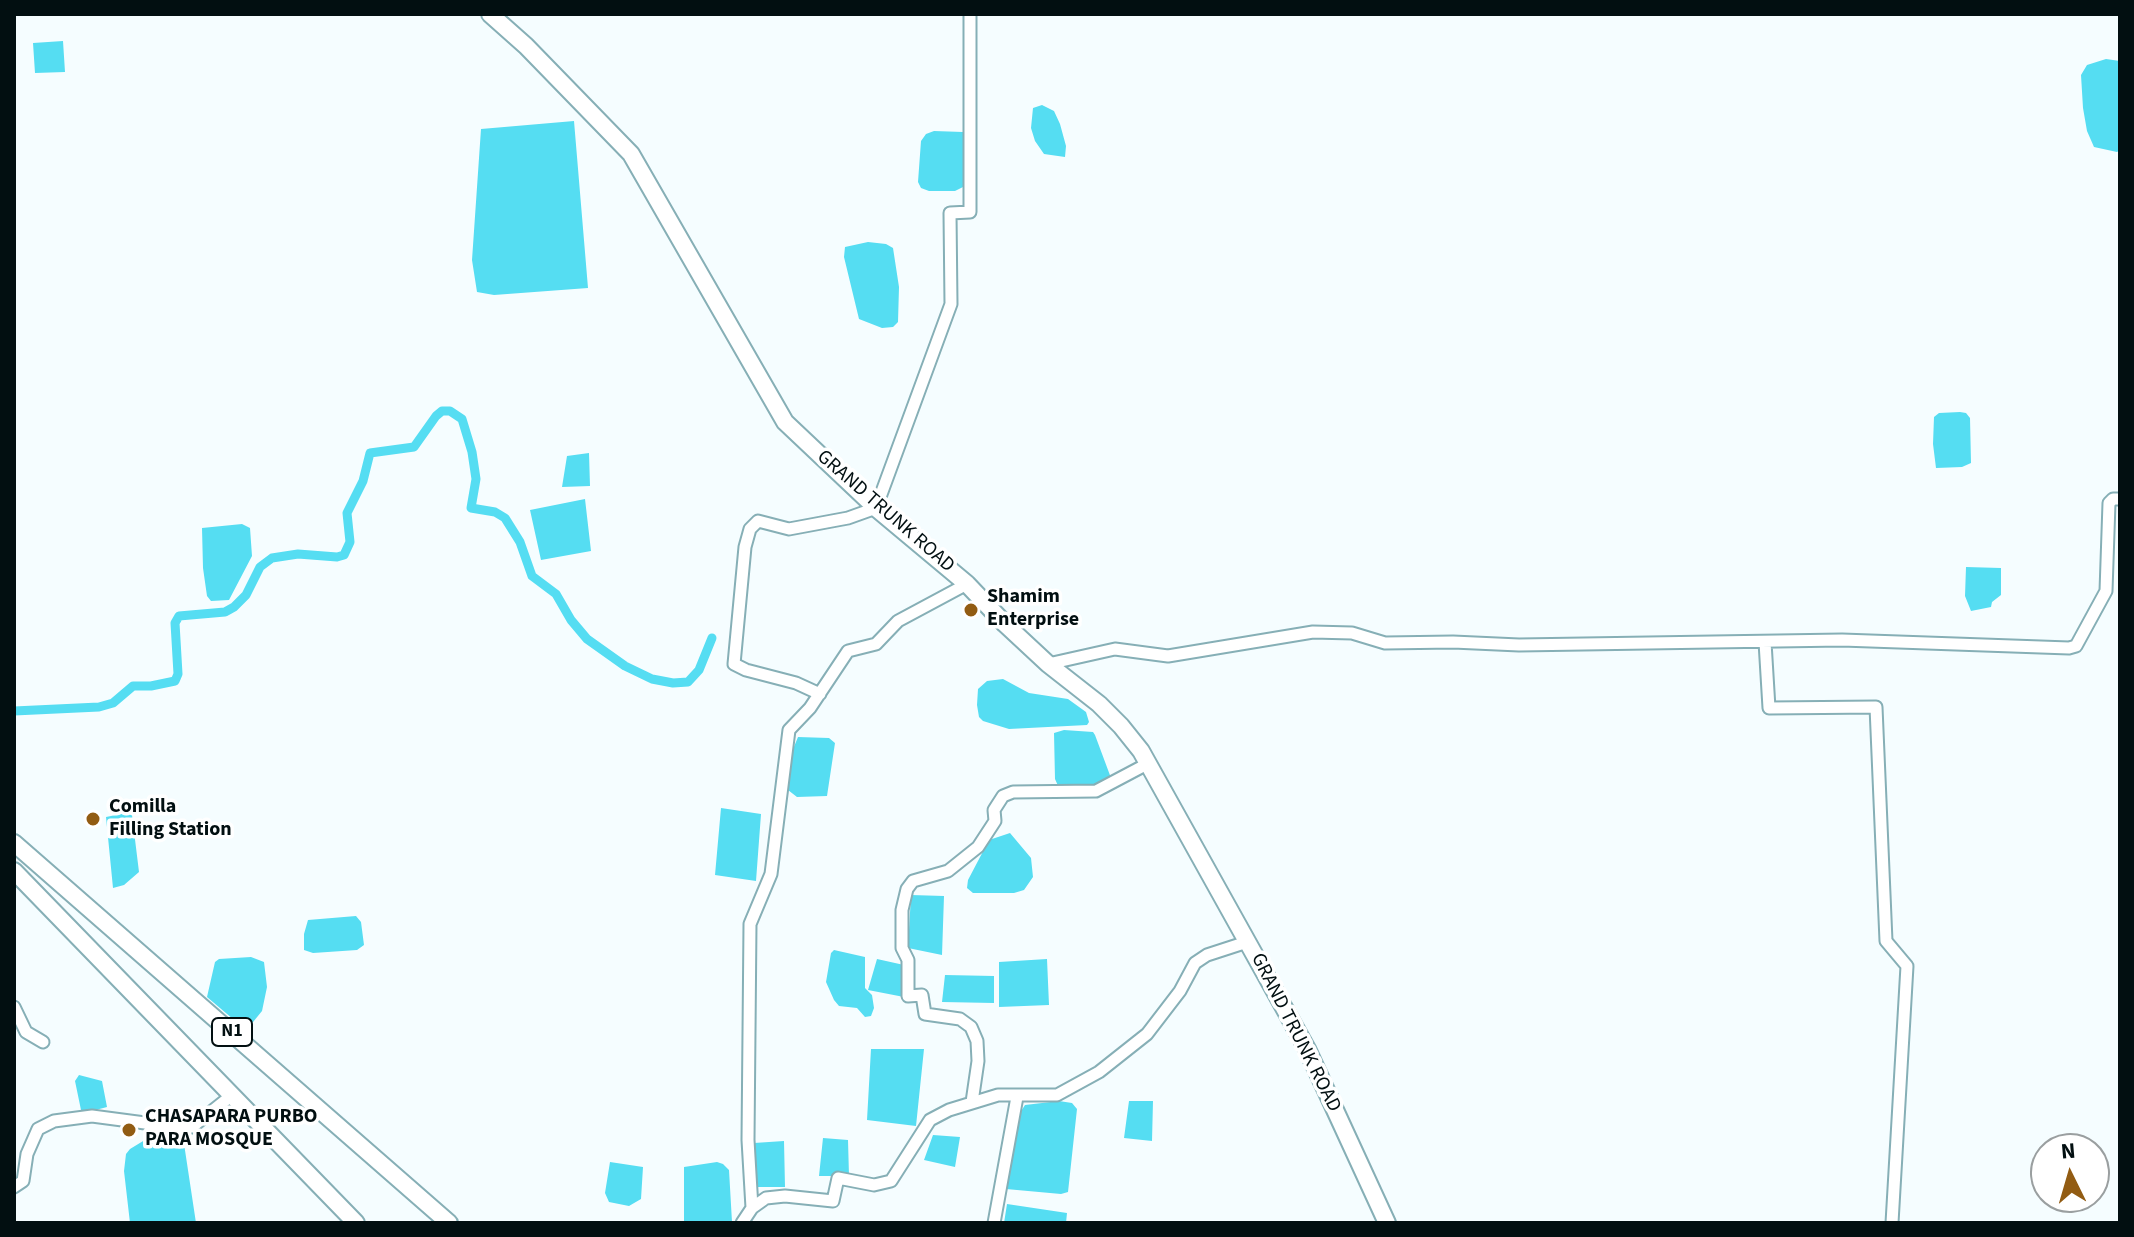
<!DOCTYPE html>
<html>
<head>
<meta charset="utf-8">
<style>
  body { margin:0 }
  #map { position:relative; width:2134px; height:1237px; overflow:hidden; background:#f5fdff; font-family:"Source Sans 3",sans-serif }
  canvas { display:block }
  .frame { position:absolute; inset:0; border:16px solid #020f11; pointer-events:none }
  .north { position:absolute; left:2030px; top:1133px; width:80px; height:80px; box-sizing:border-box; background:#fff; border:2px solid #9a9fa0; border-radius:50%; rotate:355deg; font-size:22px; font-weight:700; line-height:32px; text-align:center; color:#020f11 }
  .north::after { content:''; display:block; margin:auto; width:28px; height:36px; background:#925c13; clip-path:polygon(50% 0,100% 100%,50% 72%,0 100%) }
</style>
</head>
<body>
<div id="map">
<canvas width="2134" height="1237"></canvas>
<div class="frame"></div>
<div class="north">N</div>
</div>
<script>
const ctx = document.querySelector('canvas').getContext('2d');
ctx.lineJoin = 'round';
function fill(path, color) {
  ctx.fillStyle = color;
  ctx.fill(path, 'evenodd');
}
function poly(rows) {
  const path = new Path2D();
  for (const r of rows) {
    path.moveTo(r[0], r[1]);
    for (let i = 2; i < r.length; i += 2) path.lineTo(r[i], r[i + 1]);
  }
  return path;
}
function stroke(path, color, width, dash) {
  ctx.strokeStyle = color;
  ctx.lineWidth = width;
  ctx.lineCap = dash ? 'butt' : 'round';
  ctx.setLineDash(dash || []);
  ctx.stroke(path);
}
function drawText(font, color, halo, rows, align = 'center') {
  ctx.font = font + ' "Source Sans 3",sans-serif';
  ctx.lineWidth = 7;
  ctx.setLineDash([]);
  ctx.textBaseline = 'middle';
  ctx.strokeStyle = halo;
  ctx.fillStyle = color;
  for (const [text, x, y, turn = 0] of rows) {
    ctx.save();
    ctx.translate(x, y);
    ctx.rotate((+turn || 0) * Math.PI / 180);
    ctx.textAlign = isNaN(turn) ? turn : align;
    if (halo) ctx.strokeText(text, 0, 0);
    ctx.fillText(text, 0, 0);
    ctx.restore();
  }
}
fill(poly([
  [63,41,65,72,35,73,33,43],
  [2106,59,2120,61,2120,150,2117,152,2094,147,2087,131,2083,108,2081,75,2087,65],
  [1042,105,1054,111,1060,124,1066,146,1065,157,1044,154,1035,141,1031,128,1033,108],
  [574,121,588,288,494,295,477,292,472,260,481,129],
  [934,131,963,132,966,139,963,187,955,191,929,191,921,188,918,182,921,141,926,134],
  [868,242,886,244,893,248,899,287,898,322,893,327,882,328,859,319,844,257,845,247],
  [1960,412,1966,413,1970,418,1971,463,1962,467,1936,468,1933,444,1934,417,1939,413],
  [589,453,590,486,562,487,567,456],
  [585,499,591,551,541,560,530,510],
  [242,524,250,528,252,556,229,600,211,601,207,596,203,568,202,528],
  [1966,567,2001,568,2001,595,1992,602,1991,607,1971,611,1965,596],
  [1003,679,1029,693,1068,699,1086,712,1089,722,1087,725,1009,729,983,721,979,717,977,705,978,689,987,681],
  [1064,730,1093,732,1095,735,1111,778,1097,787,1059,788,1055,779,1054,733],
  [798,737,829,738,835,743,827,796,797,797,788,790,791,754],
  [721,808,761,814,756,881,715,875],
  [126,813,132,815,139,872,124,885,113,888,106,817],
  [1010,833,1031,858,1033,877,1024,890,1014,893,973,893,967,888,968,880,989,840],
  [911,895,944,896,942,955,908,948],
  [356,916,361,922,364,945,357,950,313,953,304,950,304,934,308,920],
  [834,950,865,957,865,988,872,995,874,1008,871,1016,865,1017,857,1008,839,1006,834,1000,826,982,831,953],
  [251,957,264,962,267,987,262,1011,249,1027,240,1025,207,997,215,962,219,959],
  [877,959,904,965,904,997,868,990],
  [1047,959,1049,1005,999,1007,999,962],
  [945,975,994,976,994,1003,942,1002],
  [871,1049,924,1049,916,1126,867,1120],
  [79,1075,102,1081,107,1107,88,1112,81,1110,75,1081],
  [1059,1101,1072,1103,1077,1109,1068,1192,1061,1194,1006,1189,1016,1119,1025,1105],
  [1129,1101,1153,1101,1152,1141,1124,1138],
  [177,1133,183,1137,196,1223,130,1223,124,1171,126,1154,130,1149,153,1135],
  [933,1135,960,1137,955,1167,924,1160],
  [823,1138,848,1140,849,1176,819,1176],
  [784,1141,785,1187,755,1187,754,1143],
  [610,1162,643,1167,641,1199,629,1206,609,1202,605,1193],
  [717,1162,723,1164,729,1170,732,1222,684,1223,684,1167],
  [1007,1204,1067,1213,1066,1223,1004,1223]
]), '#55ddf2');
stroke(poly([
  [14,711,99,707,113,703,133,686,151,686,175,681,178,674,175,623,179,616,225,612,234,607,246,595,260,567,272,558,298,554,337,557,344,555,350,542,347,513,363,481,370,453,414,447,436,416,442,411,450,411,462,419,472,452,476,479,471,508,495,512,505,518,520,542,532,576,556,594,571,620,587,639,625,666,652,679,673,683,688,682,699,670,712,638]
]), '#55ddf2', 9);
const minor = poly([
  [1765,642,1769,708,1876,707,1886,941,1907,966,1892,1223],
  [1048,664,1115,649,1168,656,1313,632,1352,633,1385,643,1453,642,1519,645,1842,640,2069,648,2076,646,2106,591,2109,503,2113,499,2120,499],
  [820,694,796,683,746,670,734,664,745,547,750,529,758,521,789,529,848,518,876,508,951,304,950,213,970,212,970,14],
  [14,1007,26,1032,43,1042],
  [972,1102,978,1061,977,1041,971,1027,960,1019,925,1014,922,995,908,996,908,960,902,948,902,910,907,889,913,881,948,871,978,847,995,821,994,810,1003,796,1013,792,1096,791,1149,763],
  [14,1187,23,1181,27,1154,38,1129,54,1121,92,1116,145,1123,162,1130,192,1127,231,1096],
  [752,1208,748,1140,750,924,771,874,789,730,810,708,848,651,876,644,898,621,967,584],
  [742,1223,752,1208,766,1198,785,1196,833,1201,838,1178,874,1185,891,1181,930,1120,949,1110,998,1095,1057,1095,1099,1072,1147,1034,1180,991,1195,963,1207,955,1247,942],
  [994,1223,1017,1097]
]);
const highway = poly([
  [490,14,526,46,631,154,785,422,876,508,967,584,1005,624,1048,664,1099,704,1121,726,1141,751,1307,1049,1387,1223],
  [14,843,449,1223],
  [14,871,356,1223]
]);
stroke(minor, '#86afb6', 15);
stroke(highway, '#86afb6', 20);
stroke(minor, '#fff', 11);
stroke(highway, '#fff', 16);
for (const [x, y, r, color] of [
  [971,610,8,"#925c13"],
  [93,819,8,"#925c13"],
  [129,1130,8,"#925c13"]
]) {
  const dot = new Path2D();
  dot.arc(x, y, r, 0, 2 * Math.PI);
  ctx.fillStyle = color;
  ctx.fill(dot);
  stroke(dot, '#fff', 3);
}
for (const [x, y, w] of [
  [232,1032,40]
]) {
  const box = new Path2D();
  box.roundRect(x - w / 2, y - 14, w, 28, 6);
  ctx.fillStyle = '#fff';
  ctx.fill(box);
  stroke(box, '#020f11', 2);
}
drawText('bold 18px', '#020f11', null, [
  ["N1",232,1032]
]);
drawText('20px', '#020f11', '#fff', [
  ["GRAND TRUNK ROAD",885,512,41],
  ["GRAND TRUNK ROAD",1295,1033,63]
]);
drawText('bold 20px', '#020f11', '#fff', [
  ["Shamim",987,598],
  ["Enterprise",987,621],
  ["Comilla",109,808],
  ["Filling Station",109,831],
  ["CHASAPARA PURBO",145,1118],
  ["PARA MOSQUE",145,1141]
], 'left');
</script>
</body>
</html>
